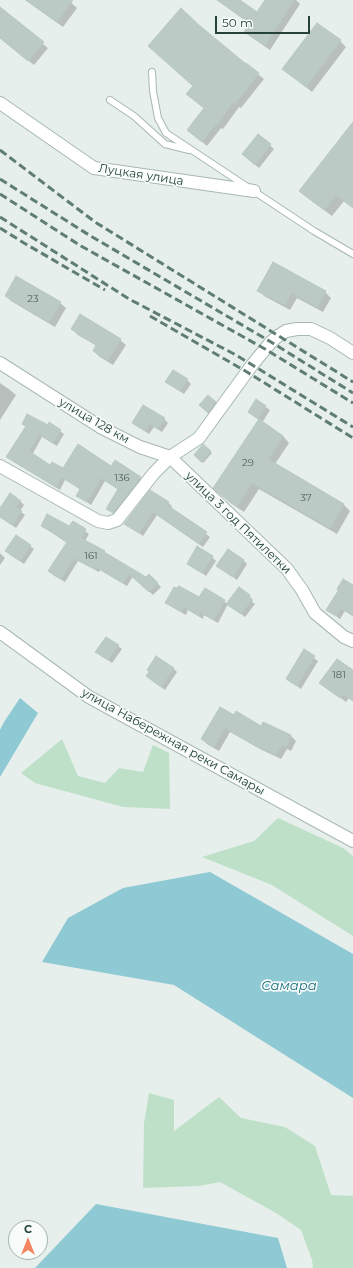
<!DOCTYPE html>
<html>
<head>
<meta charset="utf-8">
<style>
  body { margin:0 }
  #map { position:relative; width:353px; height:1268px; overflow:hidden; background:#e6efeb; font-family:Montserrat,sans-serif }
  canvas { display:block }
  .north { position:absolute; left:8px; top:1220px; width:40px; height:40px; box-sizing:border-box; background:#f7fbf9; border:1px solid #a3b1ad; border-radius:50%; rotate:0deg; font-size:11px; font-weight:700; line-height:16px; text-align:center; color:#24423a }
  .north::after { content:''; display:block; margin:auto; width:14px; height:18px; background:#f4845f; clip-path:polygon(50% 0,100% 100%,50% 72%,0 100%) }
  .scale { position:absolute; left:215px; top:16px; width:95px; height:18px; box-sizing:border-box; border:2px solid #24423a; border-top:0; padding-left:5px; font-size:12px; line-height:14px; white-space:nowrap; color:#24423a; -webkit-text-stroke:3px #f7fbf9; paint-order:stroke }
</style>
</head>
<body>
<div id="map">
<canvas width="353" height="1268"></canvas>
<div class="north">С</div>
<div class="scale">50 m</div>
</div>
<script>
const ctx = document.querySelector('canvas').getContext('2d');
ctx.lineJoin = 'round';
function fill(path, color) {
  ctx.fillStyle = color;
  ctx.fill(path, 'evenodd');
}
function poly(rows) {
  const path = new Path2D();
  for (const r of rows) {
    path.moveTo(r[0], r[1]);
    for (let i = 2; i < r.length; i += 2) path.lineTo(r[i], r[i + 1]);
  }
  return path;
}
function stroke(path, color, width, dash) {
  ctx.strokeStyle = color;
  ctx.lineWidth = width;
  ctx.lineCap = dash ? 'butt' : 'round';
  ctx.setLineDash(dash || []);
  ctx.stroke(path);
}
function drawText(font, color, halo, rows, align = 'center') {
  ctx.font = font + ' Montserrat,sans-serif';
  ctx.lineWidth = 3.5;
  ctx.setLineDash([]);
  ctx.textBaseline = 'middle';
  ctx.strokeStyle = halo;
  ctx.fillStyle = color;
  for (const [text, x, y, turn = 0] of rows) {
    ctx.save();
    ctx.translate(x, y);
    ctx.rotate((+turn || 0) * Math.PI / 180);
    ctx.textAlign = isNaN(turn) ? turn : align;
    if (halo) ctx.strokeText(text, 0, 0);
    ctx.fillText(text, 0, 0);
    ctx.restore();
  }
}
fill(poly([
  [62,739,78,776,105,783,119,768,143,772,153,745,169,753,170,809,123,807,35,783,21,773],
  [278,818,343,848,353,856,353,936,272,885,202,857,254,841],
  [149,1093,174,1100,174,1131,219,1097,241,1118,285,1127,315,1146,331,1195,353,1196,353,1268,313,1268,312,1260,301,1230,276,1213,220,1182,199,1186,143,1188,144,1123]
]), '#bfe0c8');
fill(poly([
  [20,698,38,713,0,777,0,730,4,722],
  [210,872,353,954,353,1098,174,985,42,962,68,918,123,888],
  [96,1204,278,1238,287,1268,35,1268]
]), '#8ec9d4');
fill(poly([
  [25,0,68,0,77,8,63,27],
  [217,0,238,0,257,14,266,0,296,0,300,4,270,50,251,37,246,32,250,24],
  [0,9,48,48,34,65,0,38],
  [199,26,264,79,241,108,239,107,223,129,221,128,207,146,188,130,205,109,193,99],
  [340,41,346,47,312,92,283,69],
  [353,123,353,208,344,201,332,216,308,198,301,191],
  [258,135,274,149,259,168,247,158],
  [259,290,325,292,331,298,323,312,297,298,290,310,264,296],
  [6,296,60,303,66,308,55,327,11,301],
  [72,329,120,340,126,345,113,365,100,357,94,351,97,346,78,335],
  [187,380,191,384,184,394,166,382],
  [0,383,10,390,16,395,0,420],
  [208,397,217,404,210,413,201,405],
  [256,401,270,410,262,423,283,436,289,443,275,464,344,505,350,511,337,534,259,489,244,512,229,502,214,488,259,420,249,412],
  [164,419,168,423,162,432,154,427,149,434,133,423],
  [23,424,48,426,50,424,64,434,57,446,42,437,32,455,51,467,63,470,111,467,115,461,144,481,117,516,107,509,119,490,105,481,91,505,77,495,81,489,65,480,60,490,11,460,7,457,26,427],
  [204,446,212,453,203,463,195,455],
  [20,501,24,505,20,511,25,515,16,528,0,517,0,510],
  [168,503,172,506,171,508,210,537,203,547,157,515,143,536,125,523],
  [73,522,89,534,85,541,146,578,149,575,161,587,153,595,133,576,127,586,100,570,99,572,78,561,65,582,53,575,50,571,67,543,42,526,70,527],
  [30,546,34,549,24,564,6,551],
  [0,553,5,558,0,565],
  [212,557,216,561,206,576,189,564],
  [243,560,247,564,237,580,218,566],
  [353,586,353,616,345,611,340,619,328,610],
  [205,590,228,604,249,596,253,600,252,602,255,604,245,617,228,604,218,623,204,615,203,619,188,610,186,615,170,606,166,602,200,599],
  [118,646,122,649,112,663,97,652],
  [304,651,318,661,301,689,287,679],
  [173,668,177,672,165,690,147,676,150,672],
  [353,671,353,701,349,698,346,702,321,683],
  [234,716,262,727,264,723,291,736,296,741,291,751,287,749,281,759,260,749,230,732,219,751,207,744,202,739]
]), '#0003');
const building = poly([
  [26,0,73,0,57,22,26,0],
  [217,0,240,0,257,12,265,0,294,0,265,45,244,32,250,23,217,0],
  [0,7,44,42,28,61,0,38,0,7],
  [181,8,199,25,246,64,246,63,259,73,235,104,233,102,217,125,216,124,202,142,187,130,204,108,186,94,193,86,148,46,181,8],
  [317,23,341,40,306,87,282,69,317,23],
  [353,122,353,208,336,195,324,210,299,191,353,122],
  [258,134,271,144,255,165,242,154,258,134],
  [273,262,326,291,317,307,292,293,285,305,257,291,273,262],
  [16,276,61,302,49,322,5,296,16,276],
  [80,314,121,339,108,360,93,351,96,345,71,329,80,314],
  [173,370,188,379,180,391,165,382,173,370],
  [208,395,216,402,208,413,199,405,208,395],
  [256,399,266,406,258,419,248,412,256,399],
  [143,405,165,418,158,429,150,424,145,431,132,423,143,405],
  [27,414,48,425,49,422,61,430,53,443,39,434,29,451,50,465,52,462,63,468,78,444,111,466,115,460,141,477,113,513,106,509,118,489,101,478,87,502,76,496,80,489,62,477,56,487,6,457,26,426,22,424,27,414],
  [259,419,283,436,268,459,344,504,330,528,252,483,237,506,222,496,213,488,259,419],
  [203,444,211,451,201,462,194,455,203,444],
  [150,490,169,502,167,505,207,532,199,544,153,512,139,533,124,524,150,490],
  [10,493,21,501,16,507,22,511,12,525,0,517,0,508,10,493],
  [47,514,69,526,73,521,86,529,81,538,105,551,104,552,146,577,149,574,158,583,149,592,129,574,123,583,96,567,95,569,74,558,61,579,48,571,67,542,62,539,62,538,41,526,47,514],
  [16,535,31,545,20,561,5,551,16,535],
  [197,546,213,556,202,573,187,564,197,546],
  [228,549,244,560,233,577,216,566,228,549],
  [343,579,353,585,353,616,341,608,336,616,326,610,338,591,337,589,343,579],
  [179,586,199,597,205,588,225,600,214,620,200,612,199,616,184,607,182,611,165,603,174,587,177,588,179,586],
  [239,587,250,595,249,598,252,600,241,614,226,604,239,587],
  [106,637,119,645,108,660,95,652,106,637],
  [304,649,315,656,297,686,286,679,304,649],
  [156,656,174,668,161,687,146,676,149,672,147,670,156,656],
  [337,659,353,670,353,701,343,694,340,698,319,683,337,659],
  [220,707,234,715,236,711,261,726,263,722,291,735,286,747,282,745,276,755,254,745,225,728,214,747,201,739,220,707]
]);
fill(building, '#bbcac4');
stroke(building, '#b8c9c2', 1);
const service = poly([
  [152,72,153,91,158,118,166,133,314,231,353,254],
  [110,100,134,116,165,144,189,150]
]);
const minor = poly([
  [0,103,94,168,254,191],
  [0,466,98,521,108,523,117,520,154,473,170,457,287,569,302,590,315,613,344,637,353,641],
  [0,632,89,697,353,841]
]);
const tertiary = poly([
  [0,363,102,428,140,447,170,457,199,438,252,365,271,342,278,336,286,331,297,329,311,329,330,338,353,353]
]);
stroke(service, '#a8b8b2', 8);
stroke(minor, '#a8b8b2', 14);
stroke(tertiary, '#a8b8b2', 14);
stroke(service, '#fff', 6);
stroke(minor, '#fff', 12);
stroke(tertiary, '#fff', 12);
stroke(poly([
  [0,150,95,222,353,382],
  [0,179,89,235,271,342,353,393],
  [0,194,81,246,265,349,353,403],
  [0,217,129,299,236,355,353,427],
  [0,228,24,243,105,290],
  [150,316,247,372,353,438]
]), '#5f7d75', 3, [8, 4]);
drawText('10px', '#4a645c', null, [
  ["23",33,299],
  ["29",248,463],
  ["136",122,478],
  ["37",306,498],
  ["161",91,556],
  ["181",339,675]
]);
drawText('12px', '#24423a', '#f7fbf9', [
  ["Луцкая улица",141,175,9],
  ["улица 128 км",94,421,30],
  ["улица 3 год Пятилетки",238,523,44],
  ["улица Набережная реки Самары",173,742,29]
]);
drawText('italic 13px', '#1c6f80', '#f7fbf9', [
  ["Самара",289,986]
]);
</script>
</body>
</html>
